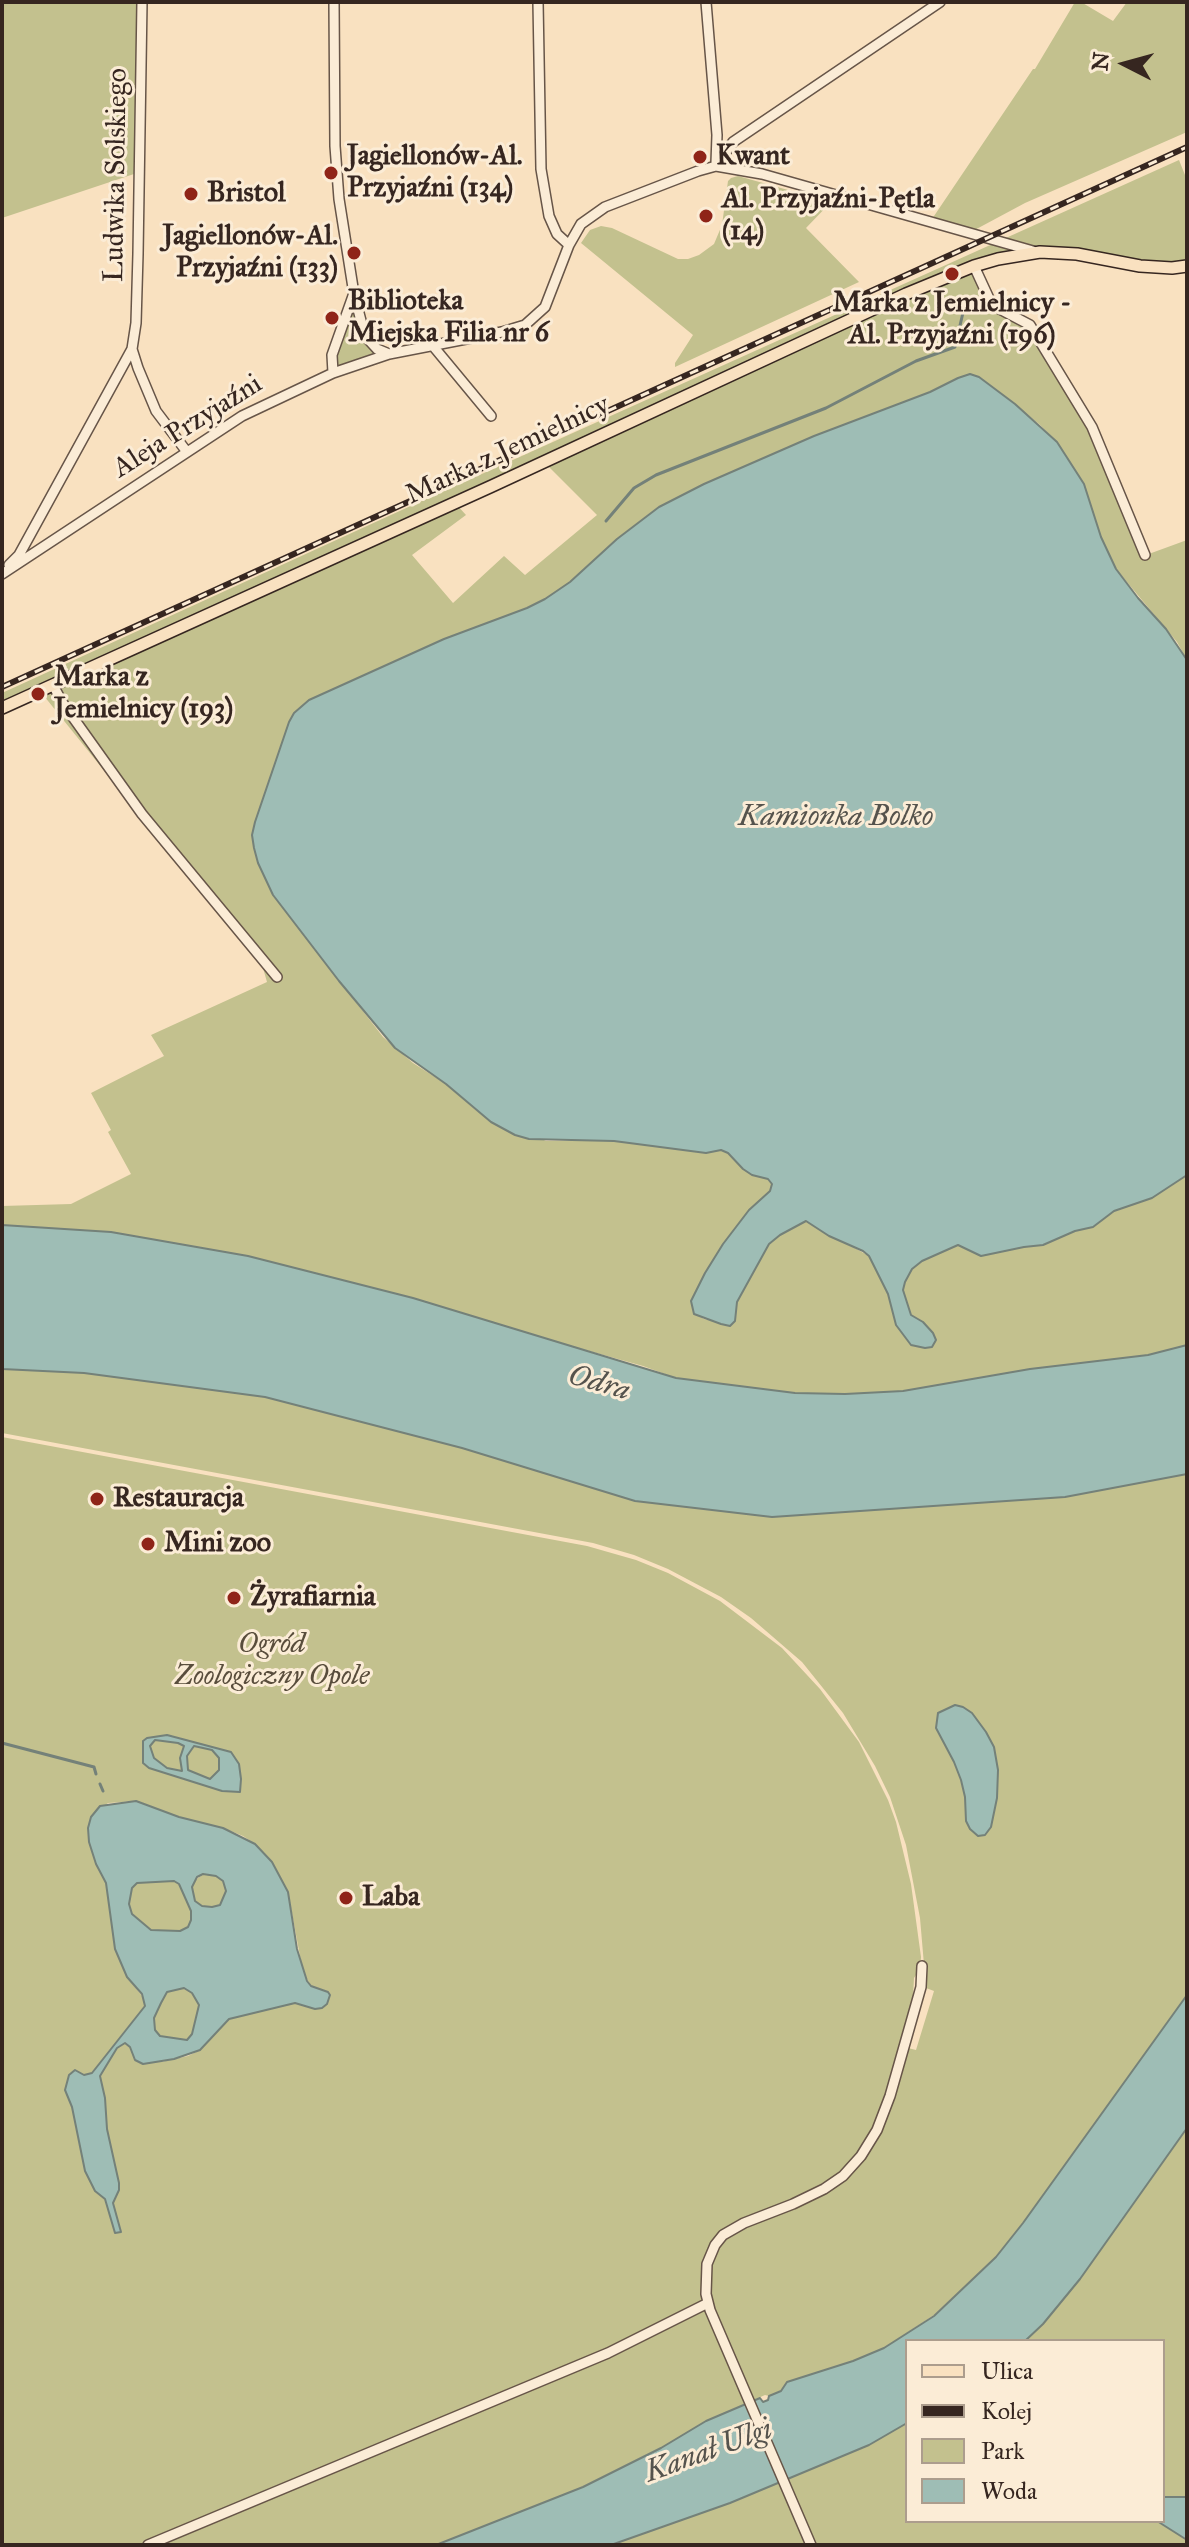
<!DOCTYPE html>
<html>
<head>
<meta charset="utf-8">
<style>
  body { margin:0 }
  #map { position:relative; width:1189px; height:2547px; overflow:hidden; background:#f9e1c0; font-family:"IM FELL Great Primer",serif }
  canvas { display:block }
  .frame { position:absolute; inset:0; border:4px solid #362620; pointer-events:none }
  .legend { position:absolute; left:905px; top:2339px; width:260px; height:184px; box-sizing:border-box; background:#fbecd6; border:2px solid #ac9d8d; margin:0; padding:10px 14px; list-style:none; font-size:24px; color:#362620 }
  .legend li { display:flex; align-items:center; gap:16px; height:40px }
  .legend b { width:40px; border:2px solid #ac9d8d }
  .north { position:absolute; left:1085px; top:24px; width:80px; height:80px; -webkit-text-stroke:6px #fbecd6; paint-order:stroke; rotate:276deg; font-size:22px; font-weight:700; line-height:32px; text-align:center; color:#362620 }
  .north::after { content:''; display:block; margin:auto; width:28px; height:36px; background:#362620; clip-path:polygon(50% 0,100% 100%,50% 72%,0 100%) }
</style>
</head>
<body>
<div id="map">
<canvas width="1189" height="2547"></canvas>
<div class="frame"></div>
<ul class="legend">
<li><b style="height:10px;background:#f9e1c0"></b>Ulica</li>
<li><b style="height:10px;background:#362620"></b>Kolej</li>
<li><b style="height:22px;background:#c3c18e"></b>Park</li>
<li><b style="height:22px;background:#9ebdb5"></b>Woda</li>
</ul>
<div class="north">N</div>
</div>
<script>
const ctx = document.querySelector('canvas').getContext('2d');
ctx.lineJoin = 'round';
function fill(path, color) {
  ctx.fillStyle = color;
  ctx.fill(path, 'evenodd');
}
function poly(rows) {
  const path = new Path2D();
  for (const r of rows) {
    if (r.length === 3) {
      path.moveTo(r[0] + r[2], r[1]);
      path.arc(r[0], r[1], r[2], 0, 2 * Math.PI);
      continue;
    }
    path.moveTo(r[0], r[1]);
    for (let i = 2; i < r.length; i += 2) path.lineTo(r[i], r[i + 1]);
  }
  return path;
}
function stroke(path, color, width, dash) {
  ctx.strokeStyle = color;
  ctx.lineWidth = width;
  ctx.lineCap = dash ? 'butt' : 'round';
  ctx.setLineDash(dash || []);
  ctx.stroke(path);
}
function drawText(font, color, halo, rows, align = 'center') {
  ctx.font = font + ' "IM FELL Great Primer",serif';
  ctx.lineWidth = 6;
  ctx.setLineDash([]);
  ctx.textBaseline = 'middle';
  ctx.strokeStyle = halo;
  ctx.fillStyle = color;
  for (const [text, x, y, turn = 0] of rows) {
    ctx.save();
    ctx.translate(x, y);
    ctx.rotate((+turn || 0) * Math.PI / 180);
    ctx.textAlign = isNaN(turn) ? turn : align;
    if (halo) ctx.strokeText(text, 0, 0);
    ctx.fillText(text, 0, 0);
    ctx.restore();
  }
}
fill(poly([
  [2,2,142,2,140,172,2,218],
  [1075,2,1081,2,1113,21,1127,2,1187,2,1187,132,1025,203,969,233,930,222,1033,69,1035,69],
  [1179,160,1187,180,1187,266,1064,253,974,266,992,305,1030,325,1070,390,1146,555,1187,540,1187,660,1177,642,1116,569,1101,537,1084,484,1057,442,1039,424,979,377,970,374,958,378,930,392,814,436,704,484,659,507,617,539,570,582,545,599,527,608,444,639,309,700,294,713,273,895,383,1037,413,1063,446,1084,477,1111,546,1141,614,1141,706,1153,721,1150,728,1153,743,1169,752,1175,768,1179,772,1184,771,1191,749,1210,692,1309,695,1314,704,1319,731,1325,735,1321,737,1302,744,1287,769,1244,780,1235,806,1221,869,1256,888,1294,896,1325,911,1345,925,1348,932,1347,923,1322,911,1315,908,1309,903,1290,905,1282,912,1269,922,1261,958,1245,981,1256,1024,1247,1044,1245,1075,1231,1093,1227,1114,1211,1152,1198,1187,1175,1187,1345,1148,1355,1030,1369,903,1391,845,1394,795,1393,676,1378,643,1366,248,1256,111,1232,2,1225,2,1206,71,1204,131,1174,108,1132,111,1130,91,1093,164,1056,151,1035,267,982,263,968,40,691,2,708,2,693,404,509],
  [543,461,597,515,525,575,504,556,453,603,412,555,466,515,456,504],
  [738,176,831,202,806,228,859,282,675,367,675,363,693,335,581,243,590,230,601,226,612,228,678,259,688,259,699,255,714,244,722,225,728,181,731,178],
  [354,294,365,336,382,351,333,373,332,355],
  [2,1369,84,1373,265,1397,462,1448,635,1501,772,1517,1065,1497,1187,1474,1187,1995,1023,2223,996,2257,934,2315,884,2348,853,2361,787,2382,781,2391,769,2396,765,2395,706,2421,661,2448,583,2487,436,2545,2,2545,2,1437,587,1546,636,1560,668,1573,720,1601,782,1648,820,1689,859,1742,888,1800,896,1822,911,1884,921,1957,920,1969,914,1978,912,2019,904,2047,916,2050,934,1991,926,1988,920,1918,906,1845,890,1797,875,1766,843,1713,802,1662,751,1618,721,1597,668,1569,634,1555,593,1543,2,1433],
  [136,1801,179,1817,223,1828,243,1836,255,1844,272,1862,288,1892,303,1972,311,1986,328,1992,329,1999,327,2004,295,2003,229,2019,200,2050,188,2056,161,2062,125,2043,120,2037,145,2006,146,2001,127,1977,115,1949,106,1883,96,1864,89,1842,88,1828,91,1817,108,1803],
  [98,2068,103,2088,107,2129,117,2196,112,2203,121,2232,115,2233,105,2199,95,2191,85,2171,72,2107,65,2090,84,2075,92,2073],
  [209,1891,17],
  [174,1881,179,1884,186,1896,191,1911,191,1920,188,1927,180,1931,151,1930,132,1915,129,1904,132,1888,137,1883],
  [184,1988,192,1993,199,2005,192,2034,188,2040,160,2036,155,2030,154,2018,161,2003,166,1992],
  [1187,2128,1187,2497,1165,2498,1163,2497,1163,2341,1025,2341,1043,2324,1080,2279],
  [907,2423,907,2521,1157,2521,1187,2540,1187,2545,611,2545,730,2503,869,2445]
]), '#c3c18e');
const water = poly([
  [970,374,979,377,1015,404,1057,442,1084,484,1101,537,1116,569,1138,598,1166,629,1187,660,1187,1175,1152,1198,1114,1211,1093,1227,1075,1231,1043,1245,1024,1247,981,1256,958,1245,922,1261,912,1269,905,1282,903,1290,911,1315,923,1322,933,1333,936,1340,932,1347,925,1348,911,1345,896,1325,888,1294,869,1256,863,1251,829,1236,806,1221,780,1235,769,1244,737,1302,735,1321,730,1326,721,1324,694,1314,691,1301,705,1273,723,1244,749,1210,770,1191,772,1184,768,1179,752,1175,743,1169,728,1153,721,1150,706,1153,614,1141,529,1139,515,1135,491,1122,446,1084,395,1048,339,981,273,895,258,863,254,848,252,835,255,822,289,722,294,713,309,700,444,639,527,608,545,599,570,582,617,539,659,507,704,484,814,436,930,392,958,378,970,374],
  [2,1225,111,1232,248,1256,413,1298,676,1378,795,1393,845,1394,903,1391,1030,1369,1148,1355,1187,1345,1187,1474,1065,1497,772,1517,635,1501,462,1448,265,1397,84,1373,2,1369,2,1225],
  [955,1705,963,1707,972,1713,986,1732,994,1747,998,1770,997,1798,991,1827,985,1835,978,1836,970,1829,966,1821,965,1797,961,1780,954,1762,936,1728,938,1713,955,1705],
  [167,1735,231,1752,239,1764,241,1779,240,1792,222,1791,149,1768,143,1763,143,1741,147,1738,167,1735],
  [155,1740,178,1743,184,1746,180,1758,182,1771,167,1768,154,1758,150,1746,155,1740],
  [194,1746,212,1750,219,1758,219,1770,210,1779,188,1770,187,1756,194,1746],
  [136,1801,179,1817,223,1828,255,1844,272,1862,288,1892,297,1949,307,1981,311,1986,328,1992,330,1995,327,2004,322,2008,315,2009,295,2003,229,2019,200,2050,174,2059,143,2064,135,2060,130,2047,125,2043,117,2048,100,2076,105,2098,107,2129,119,2183,119,2190,113,2203,121,2232,115,2233,105,2199,95,2191,85,2171,72,2107,65,2090,69,2075,75,2070,84,2075,92,2073,145,2006,142,1994,127,1977,115,1949,106,1883,96,1864,89,1842,88,1828,91,1817,100,1806,136,1801],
  [203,1874,216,1876,223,1881,226,1891,220,1905,212,1907,202,1906,195,1901,192,1887,197,1877,203,1874],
  [174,1881,179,1884,191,1911,191,1920,188,1927,180,1931,151,1930,132,1914,129,1904,132,1888,137,1883,174,1881],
  [184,1988,192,1993,199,2005,192,2034,187,2040,160,2036,155,2030,154,2018,161,2003,167,1992,184,1988],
  [1187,1995,1187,2128,1080,2279,1043,2324,1025,2341,907,2341,907,2423,869,2445,730,2503,611,2545,436,2545,583,2487,661,2448,706,2421,760,2398,763,2402,768,2400,769,2396,781,2391,787,2382,853,2361,884,2348,934,2316,996,2257,1023,2223,1187,1995],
  [1163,2497,1187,2497,1187,2540,1157,2521,1163,2521,1163,2497]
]);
fill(water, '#9ebdb5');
stroke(water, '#748179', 2);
stroke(poly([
  [606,521,634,488,656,475,826,408,916,361,955,347,965,304],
  [2,1743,94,1767,96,1774],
  [100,1784,103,1791]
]), '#748179', 3);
const minor = poly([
  [334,2,335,146,339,199,354,294,365,336,377,349,389,354],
  [538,2,541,169,549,216,557,234,569,245],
  [706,2,717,135,716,163],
  [716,166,733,142,940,2],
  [974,266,992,305,1030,325,1092,427,1145,555],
  [433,346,491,416],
  [132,349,138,368,156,411,187,452],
  [333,373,332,355,353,296],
  [9,565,19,555,132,349,136,323,138,254,142,2],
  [2,574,242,416,333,373,389,354,502,332,525,325,545,307,569,245,581,224,605,207,698,171,716,166,762,174,1033,251],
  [53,685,62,702,142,814,277,977],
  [148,2545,608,2353,708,2303],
  [811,2545,710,2310,706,2294,707,2264,715,2245,723,2235,744,2223,793,2204,824,2189,843,2176,861,2156,877,2130,890,2096,921,1987,922,1966]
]);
const major = poly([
  [2,708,492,486,906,294,974,266,998,259,1040,252,1077,254,1140,266,1172,268,1187,266]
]);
stroke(minor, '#675548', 12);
stroke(major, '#362620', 14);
stroke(minor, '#fbecd6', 9);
stroke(major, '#f9e1c0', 11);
const rail = poly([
  [2,687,1187,147]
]);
stroke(rail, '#362620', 6);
stroke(rail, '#fbecd6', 3, [9]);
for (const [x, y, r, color] of [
  [700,157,8,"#8f2418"],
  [331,173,8,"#8f2418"],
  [191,194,8,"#8f2418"],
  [706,216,8,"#8f2418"],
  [354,253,8,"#8f2418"],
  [952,274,8,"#8f2418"],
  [332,318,8,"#8f2418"],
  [38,694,8,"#8f2418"],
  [97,1499,8,"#8f2418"],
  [148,1544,8,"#8f2418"],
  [234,1598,8,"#8f2418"],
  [346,1898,8,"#8f2418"]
]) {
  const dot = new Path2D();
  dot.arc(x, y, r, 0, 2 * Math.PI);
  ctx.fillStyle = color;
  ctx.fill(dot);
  stroke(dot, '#fbecd6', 3);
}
drawText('bold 28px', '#362620', '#fbecd6', [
  ["Jagiellonów-Al.",347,157],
  ["Przyjaźni (134)",347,189],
  ["Kwant",716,157],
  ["Bristol",207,194],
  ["Al. Przyjaźni-Pętla",722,200],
  ["(14)",722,232],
  ["Jagiellonów-Al.",338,237,"right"],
  ["Przyjaźni (133)",338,269,"right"],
  ["Biblioteka",348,302],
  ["Miejska Filia nr 6",348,334],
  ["Marka z Jemielnicy -",952,304,"center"],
  ["Al. Przyjaźni (196)",952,336,"center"],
  ["Marka z",54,678],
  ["Jemielnicy (193)",54,710],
  ["Restauracja",113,1499],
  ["Mini zoo",164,1544],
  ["Żyrafiarnia",250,1598],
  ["Laba",362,1898]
], 'left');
drawText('28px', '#362620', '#fbecd6', [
  ["Ludwika Solskiego",117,175,-89],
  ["Aleja Przyjaźni",188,427,-32],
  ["Marka z Jemielnicy",508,451,-25]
]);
drawText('italic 28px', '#594d3c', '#fbecd6', [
  ["Ogród",272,1645],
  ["Zoologiczny Opole",272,1677]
]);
drawText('italic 30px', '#55534d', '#fbecd6', [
  ["Kamionka Bolko",836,818],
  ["Odra",599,1384,16],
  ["Kanał Ulgi",709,2452,-20]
]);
</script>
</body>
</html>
